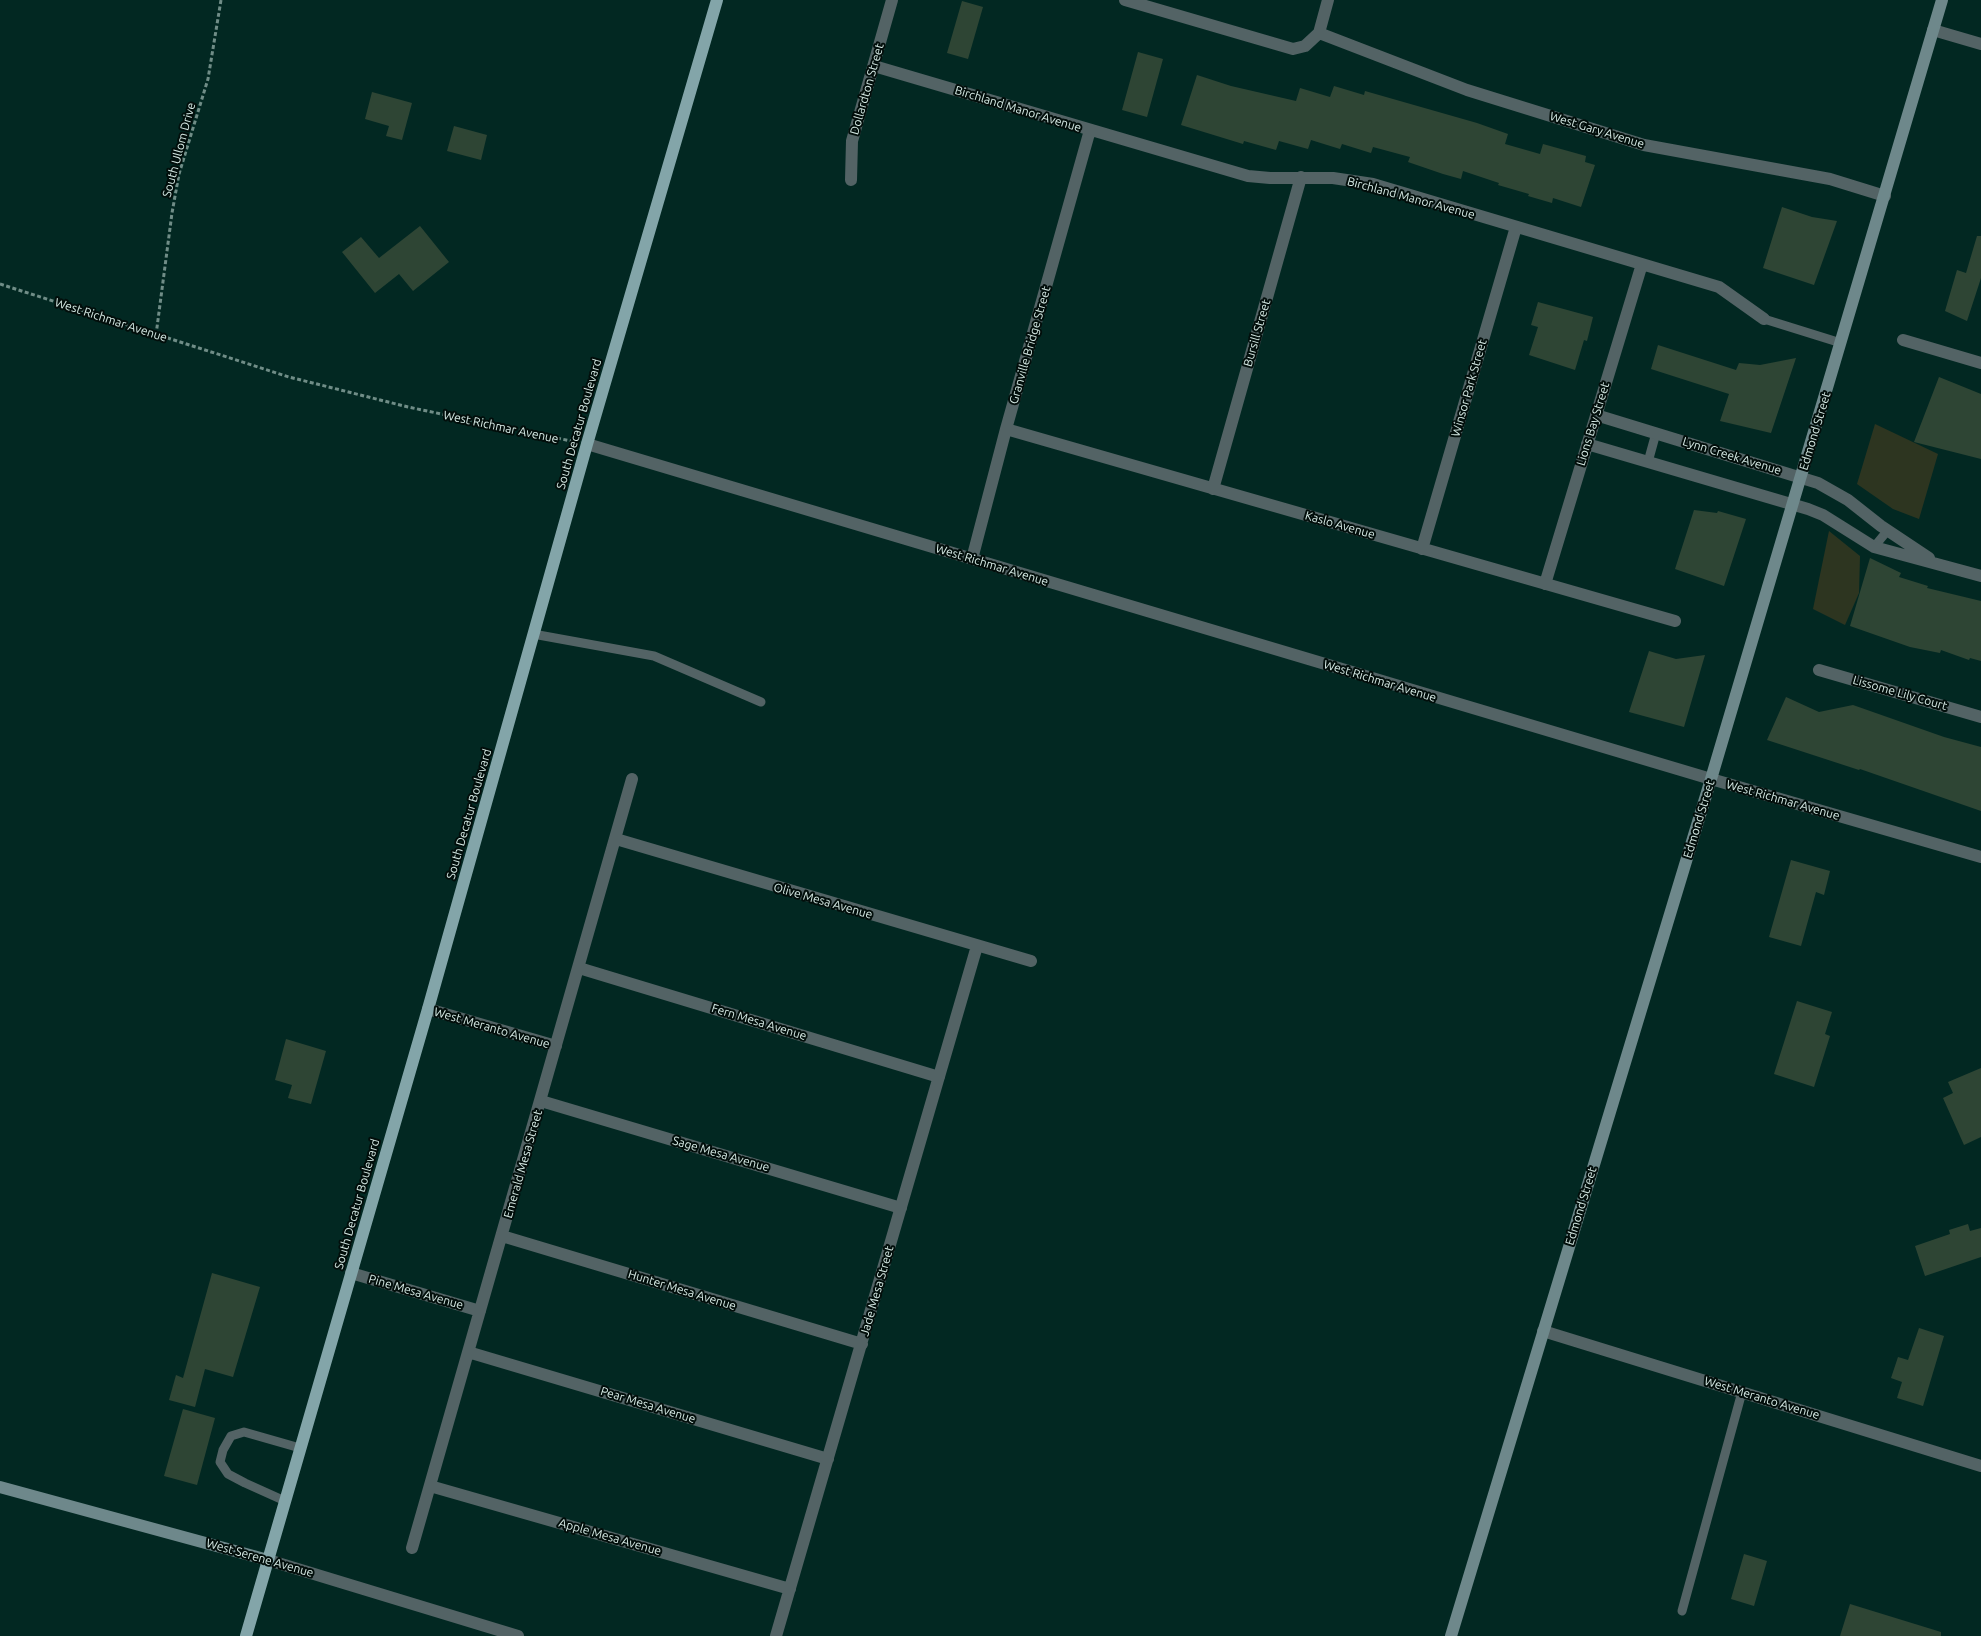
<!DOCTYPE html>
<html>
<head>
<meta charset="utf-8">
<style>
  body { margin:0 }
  canvas { display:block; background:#022822 }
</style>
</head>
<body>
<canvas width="1981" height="1636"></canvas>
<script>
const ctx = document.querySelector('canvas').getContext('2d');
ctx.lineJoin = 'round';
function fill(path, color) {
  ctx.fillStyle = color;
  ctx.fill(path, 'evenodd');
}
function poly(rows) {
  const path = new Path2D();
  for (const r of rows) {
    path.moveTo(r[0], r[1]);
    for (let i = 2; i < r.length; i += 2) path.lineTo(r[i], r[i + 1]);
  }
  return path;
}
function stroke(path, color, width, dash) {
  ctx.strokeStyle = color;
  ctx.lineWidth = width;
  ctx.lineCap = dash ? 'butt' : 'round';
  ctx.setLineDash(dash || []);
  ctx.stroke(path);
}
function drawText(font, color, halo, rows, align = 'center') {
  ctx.font = font + ' Ubuntu,sans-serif';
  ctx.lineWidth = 4;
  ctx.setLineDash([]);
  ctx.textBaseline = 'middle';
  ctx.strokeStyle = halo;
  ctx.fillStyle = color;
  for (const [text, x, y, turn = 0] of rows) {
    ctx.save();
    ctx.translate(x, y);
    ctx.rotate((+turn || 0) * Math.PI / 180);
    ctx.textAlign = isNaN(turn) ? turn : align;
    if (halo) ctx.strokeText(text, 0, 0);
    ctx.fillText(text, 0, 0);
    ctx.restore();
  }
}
fill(poly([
  [1875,424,1938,454,1919,519,1893,509,1857,484],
  [1829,531,1860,556,1859,593,1845,625,1813,609]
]), '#2d3520');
fill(poly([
  [962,1,983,7,968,59,947,53],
  [1138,52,1163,59,1147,117,1122,110],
  [1197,75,1231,86,1296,101,1300,88,1330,97,1334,86,1364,95,1365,91,1477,123,1508,134,1505,144,1540,154,1543,144,1586,156,1585,162,1595,165,1581,207,1553,198,1552,203,1528,196,1529,194,1498,185,1499,183,1463,171,1461,179,1443,174,1408,162,1410,157,1373,147,1371,153,1342,144,1340,149,1311,140,1308,149,1279,141,1276,150,1244,141,1243,144,1181,125],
  [372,92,412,103,402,140,386,136,389,126,365,119],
  [454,126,487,135,481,160,447,151],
  [1782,207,1812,217,1837,221,1814,285,1763,268],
  [420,226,449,262,413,291,399,274,375,293,342,252,361,237,379,258],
  [1977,236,1981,236,1981,278,1967,321,1945,311,1957,270,1966,273],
  [1538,302,1593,317,1587,341,1584,340,1575,370,1529,355,1538,327,1531,325],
  [1658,345,1736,370,1739,363,1760,365,1796,358,1771,433,1720,421,1729,394,1651,369],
  [1939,377,1981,394,1981,459,1914,442],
  [1694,510,1717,513,1718,511,1746,519,1724,586,1675,569],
  [1870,558,1901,573,1899,577,1928,586,1927,588,1981,601,1981,661,1970,658,1969,660,1941,650,1940,653,1910,647,1850,626],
  [1649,651,1676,659,1705,655,1684,727,1629,712],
  [1786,697,1819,712,1853,705,1944,737,1981,747,1981,811,1860,769,1859,770,1767,740],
  [1791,860,1830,871,1824,895,1816,892,1801,946,1769,937],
  [1797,1001,1832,1012,1825,1034,1830,1036,1814,1087,1774,1074],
  [286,1039,326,1051,311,1104,288,1098,292,1085,275,1080],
  [1981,1068,1981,1137,1964,1145,1943,1098,1953,1093,1948,1082],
  [1968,1224,1970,1231,1981,1228,1981,1257,1925,1276,1915,1246,1950,1234,1949,1230],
  [212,1273,260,1287,233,1377,205,1369,195,1407,169,1400,176,1375,183,1378],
  [1919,1328,1944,1336,1923,1406,1897,1398,1902,1382,1891,1378,1898,1357,1908,1360],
  [183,1409,215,1418,197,1485,164,1476],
  [1744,1554,1767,1561,1754,1606,1731,1599],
  [1850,1604,1941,1632,1941,1636,1840,1636]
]), '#2e4534');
stroke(poly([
  [0,284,289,377,408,407,571,441],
  [156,335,172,213,179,174,208,79,221,0]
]), '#708d87', 3, [4, 2.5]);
stroke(poly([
  [1764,319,1841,343],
  [1648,462,1656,433],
  [1874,547,1888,530],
  [533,634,654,656,761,702],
  [285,1501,245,1483,228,1474,220,1462,223,1450,231,1436,244,1432,300,1448],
  [1682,1611,1742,1392]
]), '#536365', 9);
stroke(poly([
  [1125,0,1293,49,1305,46,1319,33,1328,0],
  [1933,30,1981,44],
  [1319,33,1467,90,1644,145,1830,179,1885,196],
  [874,66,1248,176,1270,178,1333,178,1373,184,1719,287,1764,319],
  [851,180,852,141,892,0],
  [1903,340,1981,363],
  [1596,415,1818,483,1848,500,1881,526,1929,558],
  [1006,429,1675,621],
  [587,444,1711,779,1981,857],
  [1587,444,1808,509,1823,515,1874,547,1981,576],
  [1213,489,1301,177],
  [1422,549,1516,227],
  [972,559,1006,429,1090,130],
  [1545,584,1642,264],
  [1819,670,1981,717],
  [616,839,1031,961],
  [579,968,939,1077],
  [428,1009,556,1046],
  [541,1101,901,1208],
  [502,1236,862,1344],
  [351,1273,480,1311],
  [1543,1331,1981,1466],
  [468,1352,828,1459],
  [430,1486,790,1589],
  [412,1548,632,779],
  [268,1560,518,1636],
  [776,1636,977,946]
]), '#536365', 12);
stroke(poly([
  [0,1487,268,1560],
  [1451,1636,1711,779,1942,0]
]), '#6e888b', 12);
stroke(poly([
  [246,1636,428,1009,587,444,717,0]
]), '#83a5a9', 12);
drawText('12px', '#d6eae5', '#020e0b', [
  ["Dollardton Street",867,89,-74],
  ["Birchland Manor Avenue",1018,109,17],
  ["West Gary Avenue",1597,130,17],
  ["South Ullom Drive",179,150,-75],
  ["Birchland Manor Avenue",1411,198,15],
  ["West Richmar Avenue",111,320,18],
  ["Bursill Street",1257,333,-74],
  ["Granville Bridge Street",1030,345,-74],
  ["Winsor Park Street",1469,388,-74],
  ["South Decatur Boulevard",579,424,-74],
  ["Lions Bay Street",1593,424,-73],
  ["West Richmar Avenue",501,427,12],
  ["Edmond Street",1815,431,-73],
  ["Lynn Creek Avenue",1732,456,17],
  ["Kaslo Avenue",1340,525,16],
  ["West Richmar Avenue",992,565,17],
  ["West Richmar Avenue",1380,681,17],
  ["Lissome Lily Court",1900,693,16],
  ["West Richmar Avenue",1783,800,16],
  ["South Decatur Boulevard",469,814,-74],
  ["Edmond Street",1699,819,-73],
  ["Olive Mesa Avenue",823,901,16],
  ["Fern Mesa Avenue",759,1022,17],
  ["West Meranto Avenue",492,1028,16],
  ["Sage Mesa Avenue",721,1154,16],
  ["Emerald Mesa Street",523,1164,-74],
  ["South Decatur Boulevard",357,1204,-74],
  ["Edmond Street",1581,1206,-73],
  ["Hunter Mesa Avenue",682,1290,17],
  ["Jade Mesa Street",877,1291,-74],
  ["Pine Mesa Avenue",416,1292,16],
  ["West Meranto Avenue",1762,1398,17],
  ["Pear Mesa Avenue",648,1405,17],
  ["Apple Mesa Avenue",610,1537,16],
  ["West Serene Avenue",260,1558,16]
]);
</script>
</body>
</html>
